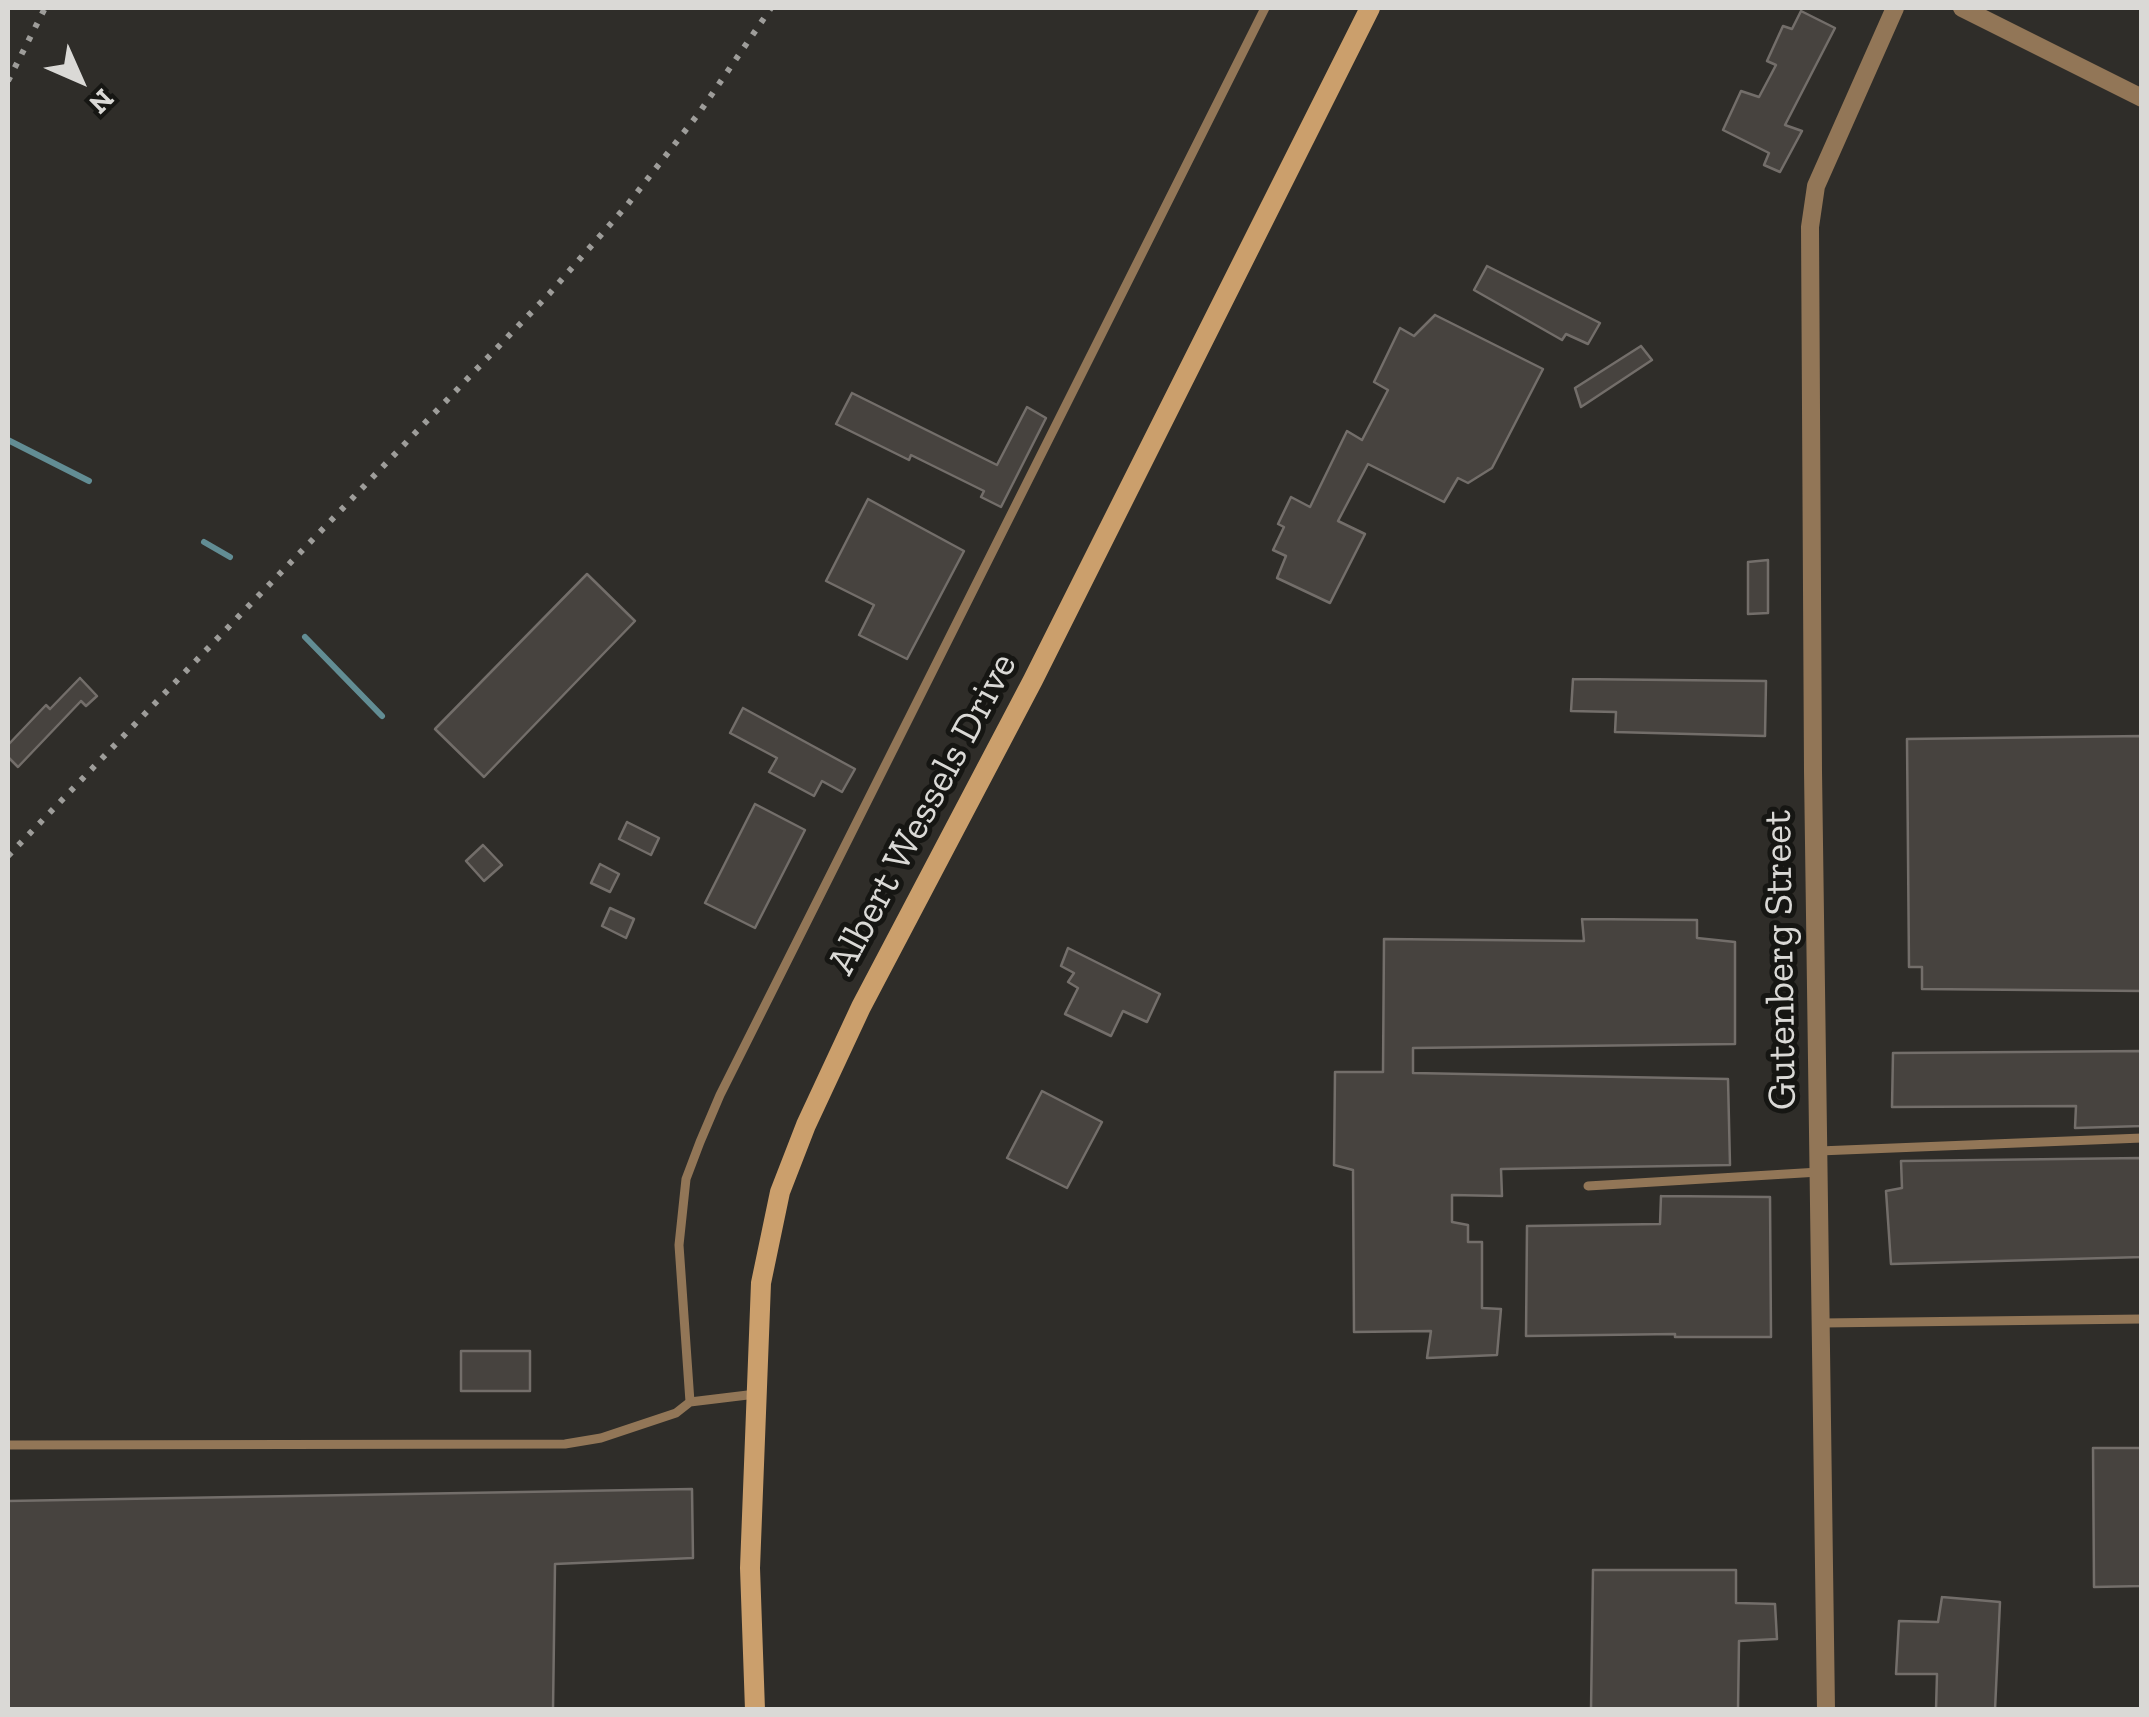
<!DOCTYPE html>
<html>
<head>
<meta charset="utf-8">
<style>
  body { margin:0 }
  #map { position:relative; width:2149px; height:1717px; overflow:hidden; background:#2f2d29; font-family:"Zilla Slab",serif }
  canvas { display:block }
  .frame { position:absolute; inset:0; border:10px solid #dad9d6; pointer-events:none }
  .north { position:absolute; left:30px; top:30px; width:100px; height:100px; -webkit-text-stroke:8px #161613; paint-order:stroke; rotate:135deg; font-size:28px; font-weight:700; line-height:40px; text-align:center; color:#dad9d6 }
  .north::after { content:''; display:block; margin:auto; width:35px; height:45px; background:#dad9d6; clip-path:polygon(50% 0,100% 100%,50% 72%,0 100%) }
</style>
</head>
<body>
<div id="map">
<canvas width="2149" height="1717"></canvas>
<div class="frame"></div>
<div class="north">N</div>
</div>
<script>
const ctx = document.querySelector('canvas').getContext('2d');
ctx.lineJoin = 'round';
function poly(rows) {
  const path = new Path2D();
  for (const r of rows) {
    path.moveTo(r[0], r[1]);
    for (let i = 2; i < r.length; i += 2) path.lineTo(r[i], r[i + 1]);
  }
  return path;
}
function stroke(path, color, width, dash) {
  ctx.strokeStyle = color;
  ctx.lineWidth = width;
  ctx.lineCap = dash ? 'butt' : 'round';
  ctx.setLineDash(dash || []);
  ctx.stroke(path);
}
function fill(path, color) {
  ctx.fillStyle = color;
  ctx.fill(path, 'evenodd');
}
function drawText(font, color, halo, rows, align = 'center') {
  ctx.font = font + ' "Zilla Slab",serif';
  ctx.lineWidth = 10;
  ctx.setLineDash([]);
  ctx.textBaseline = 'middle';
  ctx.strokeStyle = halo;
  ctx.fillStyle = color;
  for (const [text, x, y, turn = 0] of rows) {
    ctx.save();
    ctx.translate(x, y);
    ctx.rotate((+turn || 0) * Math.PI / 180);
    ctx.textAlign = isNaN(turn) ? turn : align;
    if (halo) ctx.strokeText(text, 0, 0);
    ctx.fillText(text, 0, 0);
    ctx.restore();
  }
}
stroke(poly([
  [8,440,89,481],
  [204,542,230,557],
  [305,637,382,716]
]), '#628d94', 6);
const building = poly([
  [1801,11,1835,28,1785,125,1802,131,1780,172,1764,165,1769,153,1723,130,1741,91,1759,97,1776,65,1767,61,1783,26,1792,29,1801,11],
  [1487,266,1600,323,1588,344,1566,334,1562,340,1474,290,1487,266],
  [1435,315,1543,369,1492,468,1468,483,1458,478,1444,502,1368,464,1338,521,1365,534,1330,603,1277,578,1286,556,1273,550,1284,527,1278,524,1291,497,1310,507,1347,431,1362,440,1388,390,1374,382,1400,328,1414,336,1435,315],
  [1641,346,1652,360,1581,407,1575,388,1641,346],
  [852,393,997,465,1027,407,1046,418,1001,507,981,497,984,491,911,455,909,460,836,424,852,393],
  [868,499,964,551,907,659,859,635,874,605,826,581,868,499],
  [1768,560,1768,613,1748,614,1748,562,1768,560],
  [587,574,635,621,484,777,435,729,587,574],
  [80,678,97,696,86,706,81,701,18,767,8,757,8,745,46,705,50,709,80,678],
  [1573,679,1766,681,1765,736,1615,732,1616,712,1571,711,1573,679],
  [743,708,855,769,842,792,822,781,814,796,769,772,777,758,730,733,743,708],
  [2142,736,2142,991,1922,989,1922,967,1909,967,1907,739,2142,736],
  [755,804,805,830,755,928,705,903,755,804],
  [627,822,659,838,651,855,619,839,627,822],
  [483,845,502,865,484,881,466,861,483,845],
  [600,864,619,874,610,892,591,883,600,864],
  [610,908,634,919,626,938,602,926,610,908],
  [1582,919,1697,920,1697,938,1735,942,1735,1044,1413,1048,1413,1073,1728,1079,1730,1165,1501,1169,1502,1196,1452,1195,1452,1222,1468,1225,1468,1242,1482,1242,1482,1308,1501,1309,1497,1355,1427,1358,1431,1331,1354,1332,1353,1170,1334,1165,1335,1072,1383,1072,1384,939,1584,941,1582,919],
  [1068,948,1160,994,1147,1022,1123,1011,1111,1036,1065,1014,1078,988,1068,982,1074,973,1061,966,1068,948],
  [2142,1051,2142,1126,2075,1128,2076,1106,1892,1107,1893,1053,2142,1051],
  [1042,1091,1102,1122,1067,1188,1007,1158,1042,1091],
  [2142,1158,2142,1257,1891,1264,1886,1191,1902,1188,1901,1161,2142,1158],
  [1661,1196,1770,1197,1771,1337,1675,1337,1675,1334,1526,1336,1527,1226,1660,1224,1661,1196],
  [461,1351,530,1351,530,1391,461,1391,461,1351],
  [2093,1448,2142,1448,2142,1586,2094,1587,2093,1448],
  [692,1489,693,1558,555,1564,553,1710,8,1710,8,1501,692,1489],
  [1593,1570,1736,1570,1736,1603,1775,1604,1777,1639,1739,1641,1738,1710,1591,1710,1593,1570],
  [1942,1597,2000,1602,1995,1710,1936,1710,1937,1674,1896,1674,1899,1621,1938,1622,1942,1597]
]);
fill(building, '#47433f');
stroke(building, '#736e6a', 2.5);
stroke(poly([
  [1819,1151,2142,1138],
  [1588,1186,1819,1172],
  [1822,1323,2142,1319],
  [690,1402,679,1245,686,1179,700,1142,720,1095,1265,8],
  [8,1445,565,1444,601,1438,676,1413,690,1402,756,1394]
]), '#927657', 9);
stroke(poly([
  [1962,8,2142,98],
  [1826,1710,1813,771,1810,227,1816,186,1895,8]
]), '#927657', 18);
stroke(poly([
  [755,1710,750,1568,761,1283,780,1192,806,1125,861,1007,1033,680,1370,8]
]), '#cb9f6c', 20);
stroke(poly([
  [8,81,45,8],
  [8,856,549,294,628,204,699,113,771,8]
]), '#9e9d9a', 6, [5, 10]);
drawText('40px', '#dad9d6', '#161613', [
  ["Albert Wessels Drive",923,814,-62],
  ["Gutenberg Street",1781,960,-91]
]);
</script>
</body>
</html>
